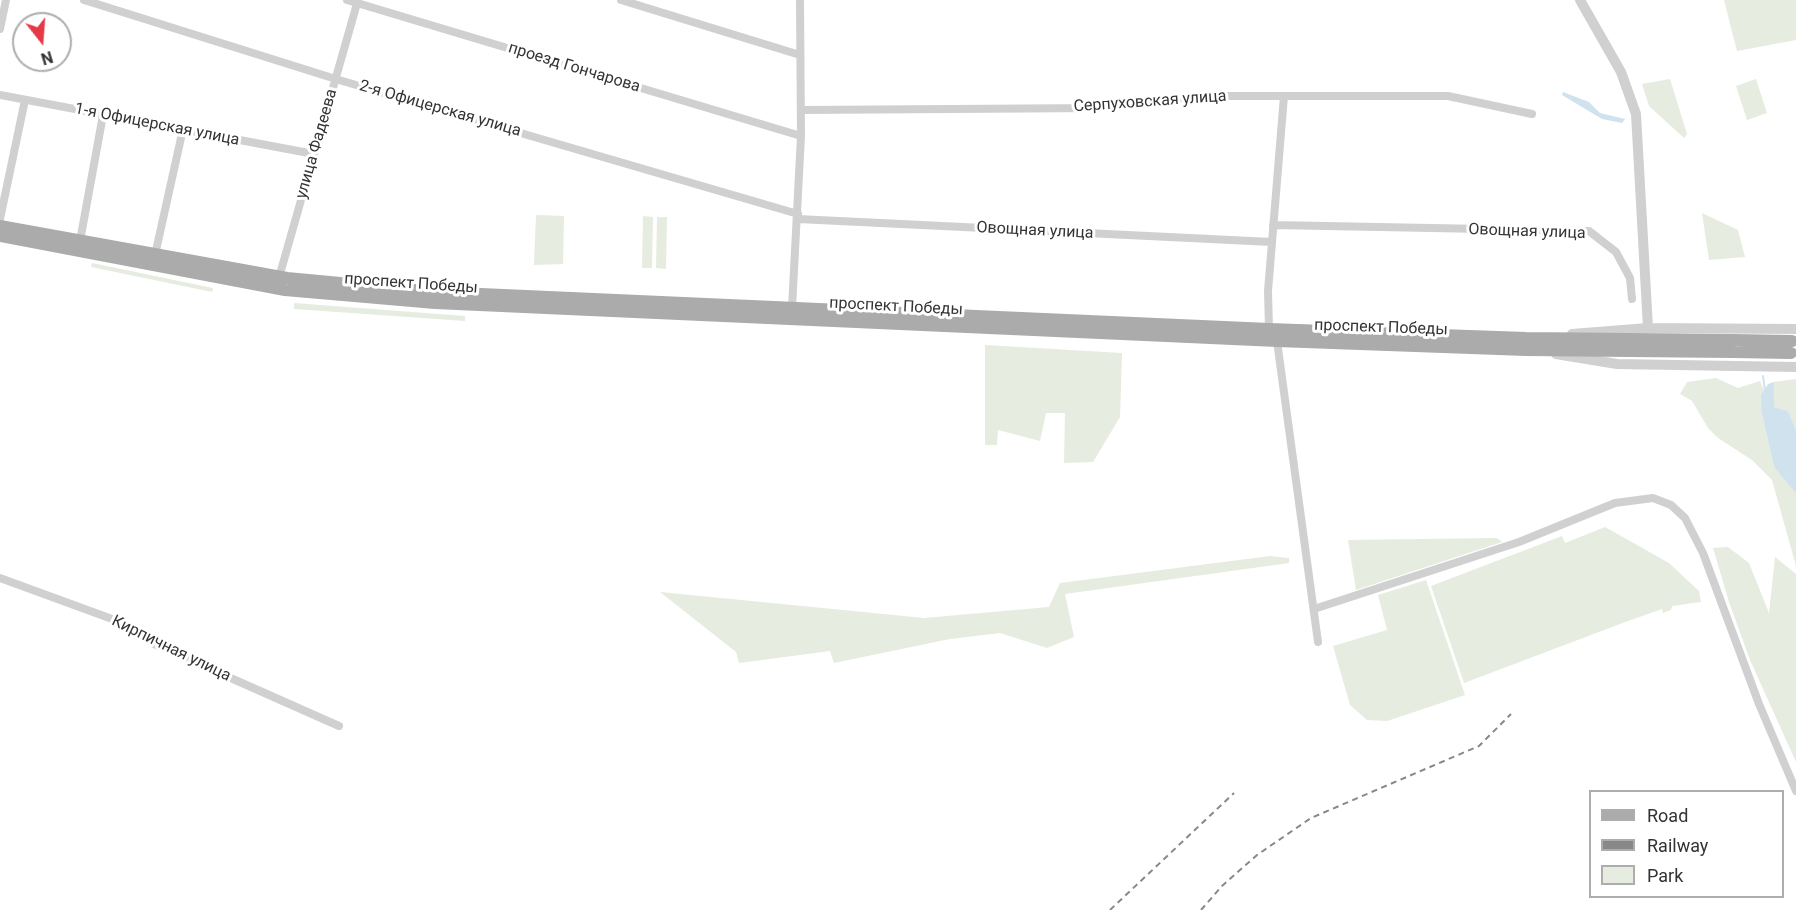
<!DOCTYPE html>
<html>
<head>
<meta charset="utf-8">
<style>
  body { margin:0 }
  #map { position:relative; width:1796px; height:910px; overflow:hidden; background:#fff; font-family:Roboto,sans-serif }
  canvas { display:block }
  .legend { position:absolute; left:1589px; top:790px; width:195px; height:108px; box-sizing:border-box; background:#fff; border:2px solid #adadad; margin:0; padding:8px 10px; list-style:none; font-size:18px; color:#333 }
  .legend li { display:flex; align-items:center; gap:12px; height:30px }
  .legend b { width:30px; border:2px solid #adadad }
  .north { position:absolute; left:12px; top:12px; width:60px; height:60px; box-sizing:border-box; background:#fff; border:2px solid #adadad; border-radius:50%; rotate:163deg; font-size:16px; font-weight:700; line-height:24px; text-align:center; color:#333 }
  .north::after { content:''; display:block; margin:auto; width:21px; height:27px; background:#e63946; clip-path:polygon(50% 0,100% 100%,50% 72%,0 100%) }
</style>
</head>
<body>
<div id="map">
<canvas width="1796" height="910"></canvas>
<ul class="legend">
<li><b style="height:8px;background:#ababab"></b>Road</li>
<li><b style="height:8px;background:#888"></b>Railway</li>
<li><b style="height:16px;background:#e6ecdf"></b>Park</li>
</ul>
<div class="north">N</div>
</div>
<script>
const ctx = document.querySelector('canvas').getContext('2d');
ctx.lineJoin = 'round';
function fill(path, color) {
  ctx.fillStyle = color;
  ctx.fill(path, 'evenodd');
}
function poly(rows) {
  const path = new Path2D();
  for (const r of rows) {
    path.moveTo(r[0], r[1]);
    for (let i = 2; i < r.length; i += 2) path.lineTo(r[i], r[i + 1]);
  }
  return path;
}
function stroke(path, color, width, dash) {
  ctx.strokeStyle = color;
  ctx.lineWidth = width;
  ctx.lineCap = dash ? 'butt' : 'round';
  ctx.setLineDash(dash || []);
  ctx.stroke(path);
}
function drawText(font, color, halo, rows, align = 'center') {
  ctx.font = font + ' Roboto,sans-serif';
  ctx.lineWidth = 6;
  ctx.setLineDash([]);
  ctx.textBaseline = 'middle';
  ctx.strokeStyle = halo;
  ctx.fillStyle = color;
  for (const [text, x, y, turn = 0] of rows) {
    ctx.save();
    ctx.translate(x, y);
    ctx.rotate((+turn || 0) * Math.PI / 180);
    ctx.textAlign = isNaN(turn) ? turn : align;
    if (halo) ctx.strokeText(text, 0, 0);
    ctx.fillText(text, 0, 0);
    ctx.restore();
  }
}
fill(poly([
  [1724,0,1796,0,1796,40,1737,51],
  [1670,79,1687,134,1684,138,1649,106,1642,84],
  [1756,79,1767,113,1747,120,1736,86],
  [1702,213,1738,230,1745,257,1709,260],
  [536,215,564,216,563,264,534,265],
  [643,216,653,217,652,268,642,268],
  [657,217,667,217,666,269,656,268],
  [92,263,213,288,212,292,91,267],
  [294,303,465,316,465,321,294,309],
  [985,345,1122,353,1120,417,1093,462,1064,463,1065,413,1046,413,1040,441,998,430,997,445,985,445],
  [1716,378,1738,388,1760,381,1764,391,1762,414,1774,467,1796,492,1796,566,1772,480,1752,460,1718,438,1708,428,1692,401,1680,394,1687,382],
  [1796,379,1796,430,1788,411,1774,407,1773,394,1774,382],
  [1605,527,1669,563,1699,591,1701,602,1672,606,1671,610,1663,613,1662,609,1628,621,1464,683,1431,586,1562,536,1565,543],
  [1497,538,1502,542,1356,590,1348,540],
  [1728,547,1749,563,1769,613,1775,557,1796,574,1796,762,1750,660,1729,602,1713,548],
  [1270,556,1289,558,1289,563,1065,594,1074,637,1047,648,1000,633,950,639,834,663,830,651,739,663,736,652,660,592,924,618,1049,607,1060,583],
  [1426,580,1465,695,1387,721,1367,720,1350,705,1333,646,1387,630,1378,595]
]), '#e6ecdf');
fill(poly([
  [1563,92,1589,102,1600,113,1625,119,1622,123,1602,119,1562,95],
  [1774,382,1774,407,1788,411,1796,430,1796,493,1774,467,1762,414,1761,395,1768,384]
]), '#cfe2ee');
stroke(poly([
  [1763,376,1765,391]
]), '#cfe2ee', 2);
stroke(poly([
  [84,0,339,80,798,214],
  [347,0,801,136],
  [621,0,800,55],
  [0,29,6,0],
  [0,95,314,154],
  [1284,96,1268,291,1269,329,1277,341,1318,642],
  [801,110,1100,108,1198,96,1448,96,1532,114],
  [0,219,25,100],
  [798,219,1272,242],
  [1273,225,1589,231,1616,252,1630,278,1632,299],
  [80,241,103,115],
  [155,255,183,129],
  [276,288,358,0],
  [792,308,801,136,800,0],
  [0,578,123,623,154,644,339,726],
  [1314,609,1519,542,1615,503,1653,498,1671,505,1685,518,1703,553,1759,704,1796,791]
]), '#d0d0d0', 8);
stroke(poly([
  [1580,0,1621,72,1636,114,1648,328],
  [1572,334,1648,328,1796,329],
  [1556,354,1617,364,1796,367]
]), '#d0d0d0', 10);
stroke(poly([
  [0,226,287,278,436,292,1269,329,1526,338,1733,340],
  [0,236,285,290,435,303,1277,341,1526,350,1733,352]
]), '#ababab', 12);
stroke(poly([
  [1110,910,1234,793],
  [1201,910,1222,886,1257,855,1311,818,1479,746,1511,714]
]), '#888', 2, [6, 4.5]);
stroke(poly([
  [1733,340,1792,341],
  [1733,352,1791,353]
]), '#ababab', 12);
drawText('16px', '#333', '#fff', [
  ["проезд Гончарова",574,68,17],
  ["Серпуховская улица",1150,102,-4],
  ["2-я Офицерская улица",440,109,16],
  ["1-я Офицерская улица",157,125,11],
  ["улица Фадеева",317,144,-74],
  ["Овощная улица",1035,231,3],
  ["Овощная улица",1527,232,2],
  ["проспект Победы",411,284,4],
  ["проспект Победы",896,307,3],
  ["проспект Победы",1381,328,2],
  ["Кирпичная улица",171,649,26]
]);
</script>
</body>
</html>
